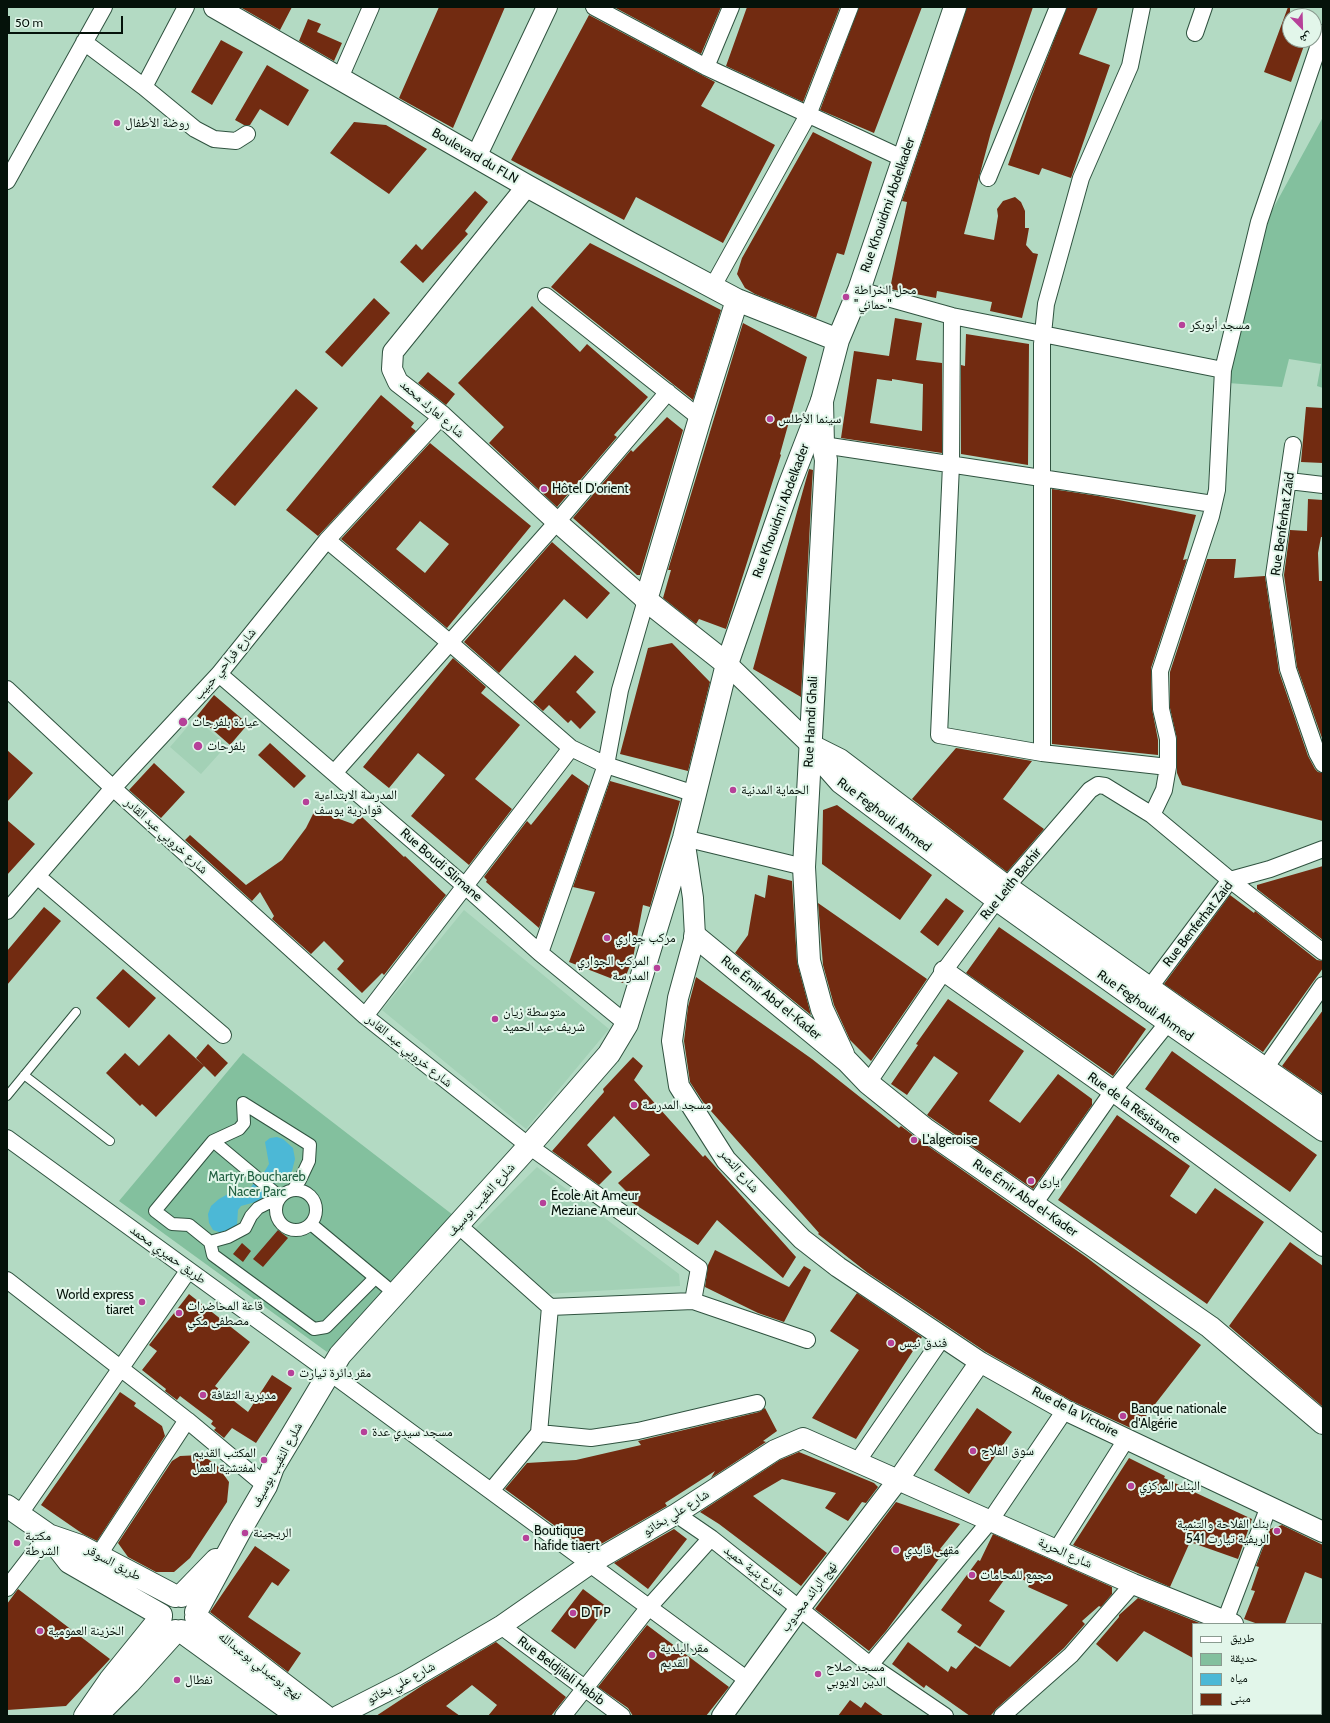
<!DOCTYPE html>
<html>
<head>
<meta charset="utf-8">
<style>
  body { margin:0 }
  #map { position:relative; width:1330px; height:1723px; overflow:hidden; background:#b3dac3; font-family:Cabin,"Noto Naskh Arabic",sans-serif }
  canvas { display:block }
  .frame { position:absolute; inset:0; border:8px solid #05120a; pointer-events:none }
  .legend { position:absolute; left:1192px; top:1623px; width:130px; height:92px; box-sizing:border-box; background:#e2f6ea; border:1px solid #8a9b90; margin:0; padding:5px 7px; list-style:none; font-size:12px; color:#05120a }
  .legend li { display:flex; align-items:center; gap:8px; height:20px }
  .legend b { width:20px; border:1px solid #8a9b90 }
  .north { position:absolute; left:1282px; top:8px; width:40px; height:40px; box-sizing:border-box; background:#e2f6ea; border:1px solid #8a9b90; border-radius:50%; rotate:157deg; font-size:11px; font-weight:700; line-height:16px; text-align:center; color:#05120a }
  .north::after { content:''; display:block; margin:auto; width:14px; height:18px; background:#b64199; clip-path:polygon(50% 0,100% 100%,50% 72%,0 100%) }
  .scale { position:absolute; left:8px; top:16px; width:115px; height:18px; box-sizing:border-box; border:2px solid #05120a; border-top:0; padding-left:5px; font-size:12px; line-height:14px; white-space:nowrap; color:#05120a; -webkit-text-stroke:3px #e2f6ea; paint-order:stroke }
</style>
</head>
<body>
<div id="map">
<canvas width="1330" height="1723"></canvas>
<div class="frame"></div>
<ul class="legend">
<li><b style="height:5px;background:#fff"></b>طريق</li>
<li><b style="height:11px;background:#83c09e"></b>حديقة</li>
<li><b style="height:11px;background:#4cb8d6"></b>مياه</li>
<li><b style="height:11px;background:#722b11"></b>مبنى</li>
</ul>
<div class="north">ش</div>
<div class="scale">50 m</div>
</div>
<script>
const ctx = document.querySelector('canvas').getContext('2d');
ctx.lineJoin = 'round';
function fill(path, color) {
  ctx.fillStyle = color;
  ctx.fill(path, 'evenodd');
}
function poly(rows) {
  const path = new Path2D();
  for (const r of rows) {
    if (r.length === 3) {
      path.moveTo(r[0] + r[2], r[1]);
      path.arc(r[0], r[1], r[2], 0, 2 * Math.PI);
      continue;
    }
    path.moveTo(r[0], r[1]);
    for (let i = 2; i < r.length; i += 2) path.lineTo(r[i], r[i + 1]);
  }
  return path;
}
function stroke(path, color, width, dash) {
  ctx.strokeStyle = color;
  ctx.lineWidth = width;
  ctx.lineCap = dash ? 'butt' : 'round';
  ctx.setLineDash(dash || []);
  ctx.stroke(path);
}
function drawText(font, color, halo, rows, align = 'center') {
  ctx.font = font + ' Cabin,"Noto Naskh Arabic",sans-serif';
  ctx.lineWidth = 4;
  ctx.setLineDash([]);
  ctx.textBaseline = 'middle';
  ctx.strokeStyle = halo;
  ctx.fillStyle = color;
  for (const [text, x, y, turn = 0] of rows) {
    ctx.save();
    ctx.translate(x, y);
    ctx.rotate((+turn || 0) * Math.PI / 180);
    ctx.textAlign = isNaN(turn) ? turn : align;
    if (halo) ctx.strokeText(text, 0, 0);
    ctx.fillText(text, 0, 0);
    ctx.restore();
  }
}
fill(poly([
  [195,718,227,745,201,774,170,747],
  [464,910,609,1029,526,1129,382,1010],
  [537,1167,679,1274,680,1286,528,1295,465,1239]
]), '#a3d1b6');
fill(poly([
  [1323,117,1323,388,1317,386,1321,364,1289,359,1282,387,1228,383,1263,227],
  [243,1053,453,1215,327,1352,119,1201]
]), '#83c09e');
fill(poly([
  [277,1137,283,1139,293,1148,295,1159,292,1171,286,1177,274,1184,263,1174,269,1164,265,1142,270,1138],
  [254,1183,266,1193,263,1197,259,1201,241,1206,238,1210,237,1225,231,1231,222,1233,213,1230,209,1223,208,1214,211,1206,219,1199,228,1194,249,1190]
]), '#4cb8d6');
fill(poly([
  [240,7,292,7,280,30],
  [439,7,505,7,453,128,399,98],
  [614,7,721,7,701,54],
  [747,7,840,7,803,102,726,66],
  [859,7,922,7,874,133,820,110],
  [967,7,1033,7,991,132,964,234,994,240,998,216,997,209,1003,201,1015,197,1021,202,1025,211,1025,228,1029,228,1026,245,1033,253,1038,254,1022,318,990,311,992,302,937,291,936,298,890,289,907,202,902,201],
  [1067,7,1098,7,1079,54,1110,65,1071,178,1042,168,1039,175,1008,165,1031,99],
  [1288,7,1290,7,1290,40,1306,40,1291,82,1264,72],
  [589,15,715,82,701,106,775,145,723,243,636,197,624,220,511,160],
  [308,19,321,24,317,32,342,43,334,61,299,41],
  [221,40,243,52,212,105,191,92],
  [267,65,309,90,288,126,260,109,250,125,244,125,235,120],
  [354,122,386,125,427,149,389,194,330,153],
  [813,132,872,162,844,255,837,253,816,318,755,294,745,288,737,274,742,258],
  [475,191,488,202,465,231,468,234,423,283,400,262,416,244,422,250],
  [590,243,721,310,693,400,551,287],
  [374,298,390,313,342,367,325,352],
  [532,306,580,352,587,344,648,397,614,435,617,437,557,507,489,443,504,427,458,383],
  [895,318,922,323,916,360,942,363,942,453,841,438,854,351,889,356],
  [877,379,892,381,892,379,923,384,922,431,870,423],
  [743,323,807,357,780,454,781,455,726,629,699,619,696,624,663,598,671,570,668,570],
  [966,334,1029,344,1028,465,961,454,961,365,965,366],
  [428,372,455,394,446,405,418,383],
  [296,389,318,408,235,506,212,487],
  [381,395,414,423,411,427,416,431,318,536,286,510],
  [1306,407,1323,408,1323,463,1301,462],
  [667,417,683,430,640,575,637,575,573,518,631,450,633,452],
  [430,443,531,526,447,628,341,539],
  [420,521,449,544,425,573,396,549],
  [809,469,813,470,812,484,801,697,753,669],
  [1052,489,1098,496,1196,515,1183,560,1187,559,1151,668,1152,709,1158,740,1158,755,1052,744],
  [1308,499,1323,500,1323,537,1321,537,1318,553,1319,581,1323,581,1323,741,1297,667,1284,575,1290,530,1307,531],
  [552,542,610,593,587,619,564,599,499,673,464,642],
  [1207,559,1236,559,1234,578,1265,576,1279,672,1308,756,1315,769,1318,772,1323,773,1323,821,1182,785,1177,773,1177,739,1170,708,1170,672],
  [672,643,710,682,688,771,620,754,648,648],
  [575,655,594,672,576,692,596,712,580,729,571,720,568,723,549,705,543,711,533,702],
  [453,658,486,687,481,693,520,725,475,779,512,809,469,865,411,816,445,775,418,753,389,788,363,767],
  [214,695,248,724,230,745,197,716],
  [270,743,306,776,294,788,258,755],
  [956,748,1032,761,1003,799,1044,829,1007,872,912,799],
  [7,750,33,773,7,802],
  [154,763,185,792,161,818,129,790],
  [572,774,589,786,539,928,486,882,487,880,484,877,527,821,531,825],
  [610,781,680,801,650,907,643,905,633,958,623,983,569,962,595,892,573,887],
  [837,805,932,875,900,920,822,864,823,810],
  [315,810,353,824,361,816,404,857,405,856,446,895,384,975,382,973,362,993,337,969,344,961,324,941,311,954,272,919,274,916,260,892,252,901,185,840,190,835,246,885,282,860,306,828],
  [7,820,35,844,7,875],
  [1323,866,1323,940,1257,889,1257,885],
  [768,875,792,881,797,962,811,1015,735,953,748,935,755,894,765,898],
  [1230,895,1254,913,1255,911,1317,960,1323,961,1323,968,1263,1052,1164,984],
  [946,898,964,911,938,946,920,932],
  [818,903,927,979,871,1061,850,1040,834,1005,823,965],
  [44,907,61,921,7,985,7,951],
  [999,927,1146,1029,1113,1076,966,973],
  [123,969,156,998,129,1028,96,998],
  [696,977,812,1059,899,1128,901,1126,918,1139,1086,1257,1201,1345,1135,1430,1070,1400,986,1352,868,1273,818,1234,819,1233,703,1102,690,1082,684,1041,688,1007],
  [948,999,1024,1051,989,1101,1020,1123,1058,1074,1092,1099,1092,1105,1033,1189,927,1115,958,1073,934,1056,907,1095,891,1084,918,1045,916,1044],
  [1323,1010,1323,1094,1282,1066],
  [169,1034,204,1066,156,1117,142,1104,140,1106,106,1073,125,1053,139,1066],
  [208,1044,228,1063,215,1077,196,1058],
  [1172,1051,1317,1155,1290,1192,1145,1089],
  [633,1057,643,1066,634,1080,703,1157,705,1155,796,1257,783,1278,717,1220,698,1245,625,1198,628,1193,618,1183,650,1155,614,1116,587,1145,612,1172,599,1185,552,1151,604,1092,603,1089],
  [1117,1115,1190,1166,1170,1196,1196,1214,1215,1188,1264,1222,1207,1304,1058,1200],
  [278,1230,288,1238,263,1267,253,1259],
  [1290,1242,1323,1266,1323,1407,1229,1326],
  [242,1243,251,1251,243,1262,233,1254],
  [715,1250,789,1287,804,1266,811,1270,784,1322,758,1313,705,1287,708,1265],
  [857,1293,922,1337,856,1439,812,1418,859,1350,830,1331],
  [189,1294,250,1342,215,1386,248,1412,272,1375,292,1388,256,1443,232,1428,224,1438,214,1430,216,1428,211,1424,213,1421,180,1396,177,1400,165,1391,166,1389,142,1370,157,1351,149,1345],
  [120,1392,136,1403,134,1406,162,1426,165,1436,97,1541,83,1534,41,1505],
  [765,1408,777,1431,763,1441,766,1442,711,1478,715,1471,665,1503,667,1506,589,1551,505,1489,527,1463,576,1460,641,1445,638,1441,759,1412],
  [977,1408,1012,1432,969,1494,934,1470],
  [799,1452,874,1483,878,1487,866,1503,862,1502,848,1521,825,1508,836,1493,782,1479,753,1496,827,1553,801,1586,719,1524,700,1512,780,1460],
  [201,1455,216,1464,229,1482,227,1502,190,1558,174,1572,156,1572,128,1557,118,1543,172,1461,180,1456],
  [1129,1458,1165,1476,1164,1478,1252,1519,1238,1559,1190,1542,1170,1587,1073,1545],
  [896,1502,960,1524,940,1549,944,1552,886,1631,869,1651,815,1609],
  [1282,1525,1323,1545,1323,1579,1305,1572,1285,1624,1258,1624,1244,1619,1255,1591,1251,1590,1259,1567,1256,1566,1270,1529],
  [674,1529,687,1539,648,1589,614,1563],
  [993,1534,1112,1587,1112,1594,1101,1607,1099,1606,1082,1621,1085,1624,1064,1648,996,1709,993,1713,990,1716,970,1716,926,1685,924,1688,892,1664,908,1642,948,1672,951,1666,956,1669,975,1646,1010,1667,1068,1605,1028,1587,1030,1583,1009,1573,989,1601,1005,1611,980,1647,957,1632,962,1625,941,1610,978,1560,980,1561],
  [255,1546,290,1570,278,1586,272,1582,248,1617,301,1653,288,1672,210,1612],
  [18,1589,110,1659,66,1706,7,1710,7,1604],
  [583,1589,607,1607,575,1649,551,1631],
  [1138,1598,1202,1624,1193,1624,1193,1658,1144,1631,1117,1662,1096,1644,1119,1617,1119,1615],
  [647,1625,729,1687,706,1716,633,1716,628,1708,598,1687],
  [496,1642,566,1697,551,1716,488,1716,497,1705,472,1685,446,1706,460,1716,376,1716,423,1685],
  [850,1700,861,1708,865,1702,884,1716,838,1716]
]), '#722b11');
const service = poly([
  [24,1075,110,1141],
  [7,1096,76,1012]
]);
const pedestrian = poly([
  [213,1141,280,1197],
  [296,1210,20],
  [293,1190,300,1180,309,1161,310,1145,243,1103,244,1123,239,1129,213,1141,155,1211,172,1224,189,1225,210,1242,213,1255,314,1329,326,1327,375,1278],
  [311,1224,395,1294],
  [210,1242,228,1237,245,1228,251,1216,258,1208,268,1203,277,1203]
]);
const minor = poly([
  [594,7,706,67,904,159],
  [1195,33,1204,7],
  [84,42,144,87,186,7],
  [706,67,731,7],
  [340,78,371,7],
  [144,87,195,129,214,139,236,141,247,134],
  [988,178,1058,7],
  [7,181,104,7],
  [713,286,808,115,850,7],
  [859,290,952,316,1223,370],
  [546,296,700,418],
  [952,316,951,465,939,735,1042,753,1168,767,1168,739,1161,709,1160,671,1211,516,1217,490,1223,370,1259,222,1323,33],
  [823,445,1213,504],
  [1293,445,1274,575,1288,669,1317,753,1323,764],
  [1289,481,1323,485],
  [327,540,449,642,571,748,606,765,695,794],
  [219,674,465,886,540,953,627,1024],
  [7,689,113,788,365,1016,529,1146,699,1268,693,1301],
  [1042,753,1042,344,1046,304,1081,178,1130,66,1142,7],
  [334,773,557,522,668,392],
  [1152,815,1230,880,1323,952],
  [684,838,804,867],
  [37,876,223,1035],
  [7,911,113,788,219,674,327,540,442,416],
  [540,953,606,765,620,690,646,600],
  [1150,987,1230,880,1270,869,1323,849],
  [365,1016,571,748],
  [1259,1077,1323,985],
  [868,1083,944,971,1007,886,1090,790,1098,785,1105,786,1152,815,1164,790,1168,767],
  [7,1138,329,1372,749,1681],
  [1034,1204,1113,1091,1174,1015],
  [458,1225,550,1307],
  [7,1280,187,1420,266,1486],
  [757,1403,638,1431,591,1438,539,1433,550,1307,693,1301,807,1340],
  [857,1462,943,1337],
  [491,1491,539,1433],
  [676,1514,711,1538,870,1665,945,1716],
  [19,1515,188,1271],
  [1057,1549,1127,1438],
  [98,1556,187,1420],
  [7,1588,48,1535],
  [1225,1621,1269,1506],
  [501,1626,622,1716],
  [870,1665,990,1521,1065,1410],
  [563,1716,649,1607,711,1538],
  [1002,1716,1071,1655,1133,1584]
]);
const tertiary = poly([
  [476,157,547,7],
  [527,186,393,352,392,369,398,382,442,416,557,522,646,600],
  [727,664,810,744,825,766,840,783,996,900,1168,1023,1323,1131],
  [810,744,840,759,1007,886,1179,1008,1323,1108],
  [684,838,693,898,695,936,678,998,672,1041,679,1086,726,1160,802,1239,838,1267,980,1362,1065,1410,1323,1532],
  [944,971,1113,1091,1323,1246],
  [1321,1659,1323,1660],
  [338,1716,407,1681,501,1626,590,1564,676,1514,775,1450,803,1438,898,1480,980,1362],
  [722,1716,800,1608,898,1480,1133,1584,1233,1624]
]);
const secondary = poly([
  [822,401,823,445,826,460,804,867,809,961,822,1009,843,1054],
  [695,936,847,1061,868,1083,925,1129,1210,1327,1323,1423]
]);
const primary = poly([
  [215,7,527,186,630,243,737,300,838,340],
  [727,664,646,600,700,418,737,300],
  [7,1506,60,1543],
  [48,1535,80,1546,175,1596],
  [48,1535,69,1562,161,1615],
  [181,1596,216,1560],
  [196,1612,241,1529,266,1486,273,1467,340,1355,529,1146,609,1054,627,1024,684,838,727,664,789,486,822,401,838,340,859,290,955,7],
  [196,1617,325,1716],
  [181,1631,298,1716],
  [99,1713,129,1683,176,1631],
  [85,1716,110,1680,161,1617]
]);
stroke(service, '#305340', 10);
stroke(pedestrian, '#305340', 14);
stroke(minor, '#305340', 18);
stroke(tertiary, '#305340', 22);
stroke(secondary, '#305340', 24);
stroke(primary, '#305340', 24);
stroke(service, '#fff', 8);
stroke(pedestrian, '#fff', 12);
stroke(minor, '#fff', 16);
stroke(tertiary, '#fff', 20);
stroke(secondary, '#fff', 22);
stroke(primary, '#fff', 22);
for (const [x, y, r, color] of [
  [117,123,4,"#b64199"],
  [846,297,4,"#b64199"],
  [1182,325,4,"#b64199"],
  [770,419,4,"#b64199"],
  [544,489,4,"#b64199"],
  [183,722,5,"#b64199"],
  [198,746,5,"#b64199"],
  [733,790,4,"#b64199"],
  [306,802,4,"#b64199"],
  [607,938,4,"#b64199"],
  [657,968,4,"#b64199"],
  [495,1019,4,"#b64199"],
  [634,1105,4,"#b64199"],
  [914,1140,4,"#b64199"],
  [1031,1181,4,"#b64199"],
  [543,1203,4,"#b64199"],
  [142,1302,4,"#b64199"],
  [179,1313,4,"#b64199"],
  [891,1343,4,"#b64199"],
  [291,1373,4,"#b64199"],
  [203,1395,4,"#b64199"],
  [1123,1416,4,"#b64199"],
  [364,1432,4,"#b64199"],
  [973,1451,4,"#b64199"],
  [264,1460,4,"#b64199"],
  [1131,1486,4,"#b64199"],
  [1277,1531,4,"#b64199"],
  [245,1533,4,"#b64199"],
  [526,1538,4,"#b64199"],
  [17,1543,4,"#b64199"],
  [896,1550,4,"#b64199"],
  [972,1575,4,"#b64199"],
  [573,1613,4,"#b64199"],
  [40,1631,4,"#b64199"],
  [652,1655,4,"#b64199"],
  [818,1674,4,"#b64199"],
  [177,1680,4,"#b64199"]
]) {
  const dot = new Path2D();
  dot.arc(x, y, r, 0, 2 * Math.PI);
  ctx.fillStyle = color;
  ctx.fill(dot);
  stroke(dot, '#e2f6ea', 1.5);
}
drawText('13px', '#05120a', '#e2f6ea', [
  ["روضة الأطفال",125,123],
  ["محل الخراطة",854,290],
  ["\"حماني\"",854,305],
  ["مسجد أبوبكر",1190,325],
  ["سينما الأطلس",778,419],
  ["Hôtel D'orient",552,489],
  ["عيادة بلفرحات",192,722],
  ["بلفرحات",207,746],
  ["الحماية المدنية",741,790],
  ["المدرسة الابتداءية",314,795],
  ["قوادرية يوسف",314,810],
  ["مركب جواري",615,938],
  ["المركب الجواري",649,961,"right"],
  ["المدرسة",649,976,"right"],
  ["متوسطة زيان",503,1012],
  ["شريف عبد الحميد",503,1027],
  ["مسجد المدرسة",642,1105],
  ["L'algeroise",922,1140],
  ["يارى",1039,1181],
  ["École Ait Ameur",551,1196],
  ["Meziane Ameur",551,1211],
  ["World express",134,1295,"right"],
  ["tiaret",134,1310,"right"],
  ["قاعة المحاضرات",187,1306],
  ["مصطفى مكي",187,1321],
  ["فندق نيس",899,1343],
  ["مقر دائرة تيارت",299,1373],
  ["مديرية الثقافة",211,1395],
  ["Banque nationale",1131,1409],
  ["d'Algérie",1131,1424],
  ["مسجد سيدي عدة",372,1432],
  ["سوق الفلاح",981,1451],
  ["المكتب القديم",256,1453,"right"],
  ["لمفتشية العمل",256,1468,"right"],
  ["البنك المركزي",1139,1486],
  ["بنك الفلاحة والتنمية",1269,1524,"right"],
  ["الريفية تيارت 541",1269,1539,"right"],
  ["Boutique",534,1531],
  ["hafide tiaert",534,1546],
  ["الريجينة",253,1533],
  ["مكتبة",25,1536],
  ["الشرطة",25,1551],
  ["مقهى قايدي",904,1550],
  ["مجمع للمحامات",980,1575],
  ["D T P",581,1613],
  ["الخزينة العمومية",48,1631],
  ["مقر البلدية",660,1648],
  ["القديم",660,1663],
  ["مسجد صلاح",826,1667],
  ["الدين الايوبي",826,1682],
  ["نفطال",185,1680]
], 'left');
drawText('13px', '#05120a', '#e2f6ea', [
  ["Boulevard du FLN",475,156,30],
  ["Rue Khouidmi Abdelkader",888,205,-71],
  ["شارع لعارك محمد",432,409,41],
  ["Rue Khouidmi Abdelkader",781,511,-70],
  ["Rue Benferhat Zaid",1283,524,-82],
  ["شارع فراحي حبيب",225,664,-50],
  ["Rue Hamdi Ghali",811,722,-87],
  ["Rue Feghouli Ahmed",884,815,37],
  ["شارع خروبي عبد القادر",166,836,42],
  ["Rue Boudi Slimane",441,865,41],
  ["Rue Leith Bachir",1011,884,-51],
  ["Rue Benferhat Zaid",1198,924,-52],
  ["Rue Émir Abd el-Kader",771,998,39],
  ["Rue Feghouli Ahmed",1145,1006,35],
  ["شارع خروبي عبد القادر",409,1051,39],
  ["Rue de la Résistance",1134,1108,36],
  ["شارع النصر",739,1171,49],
  ["Rue Émir Abd el-Kader",1025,1198,35],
  ["شلرع النقيب بوسيف",481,1200,-48],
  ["طريق حميري محمد",168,1255,36],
  ["Rue de la Victoire",1075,1412,27],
  ["شلرع النقيب بوسيف",277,1465,-62],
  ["شارع علي بخاتو",676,1513,-32],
  ["شارع الحرية",1065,1553,24],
  ["طريق السوقر",113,1563,28],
  ["شارع بنية حميد",754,1571,38],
  ["نهج الرائد مجدوب",809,1597,-53],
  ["نهج بوعبدلي بوعبدالله",260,1666,38],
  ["Rue Beldjilali Habib",561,1671,37],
  ["شارع علي بخاتو",401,1683,-28]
]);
drawText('13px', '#236143', '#e2f6ea', [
  ["Martyr Bouchareb",257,1177],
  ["Nacer Parc",257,1192]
]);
</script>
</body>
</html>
